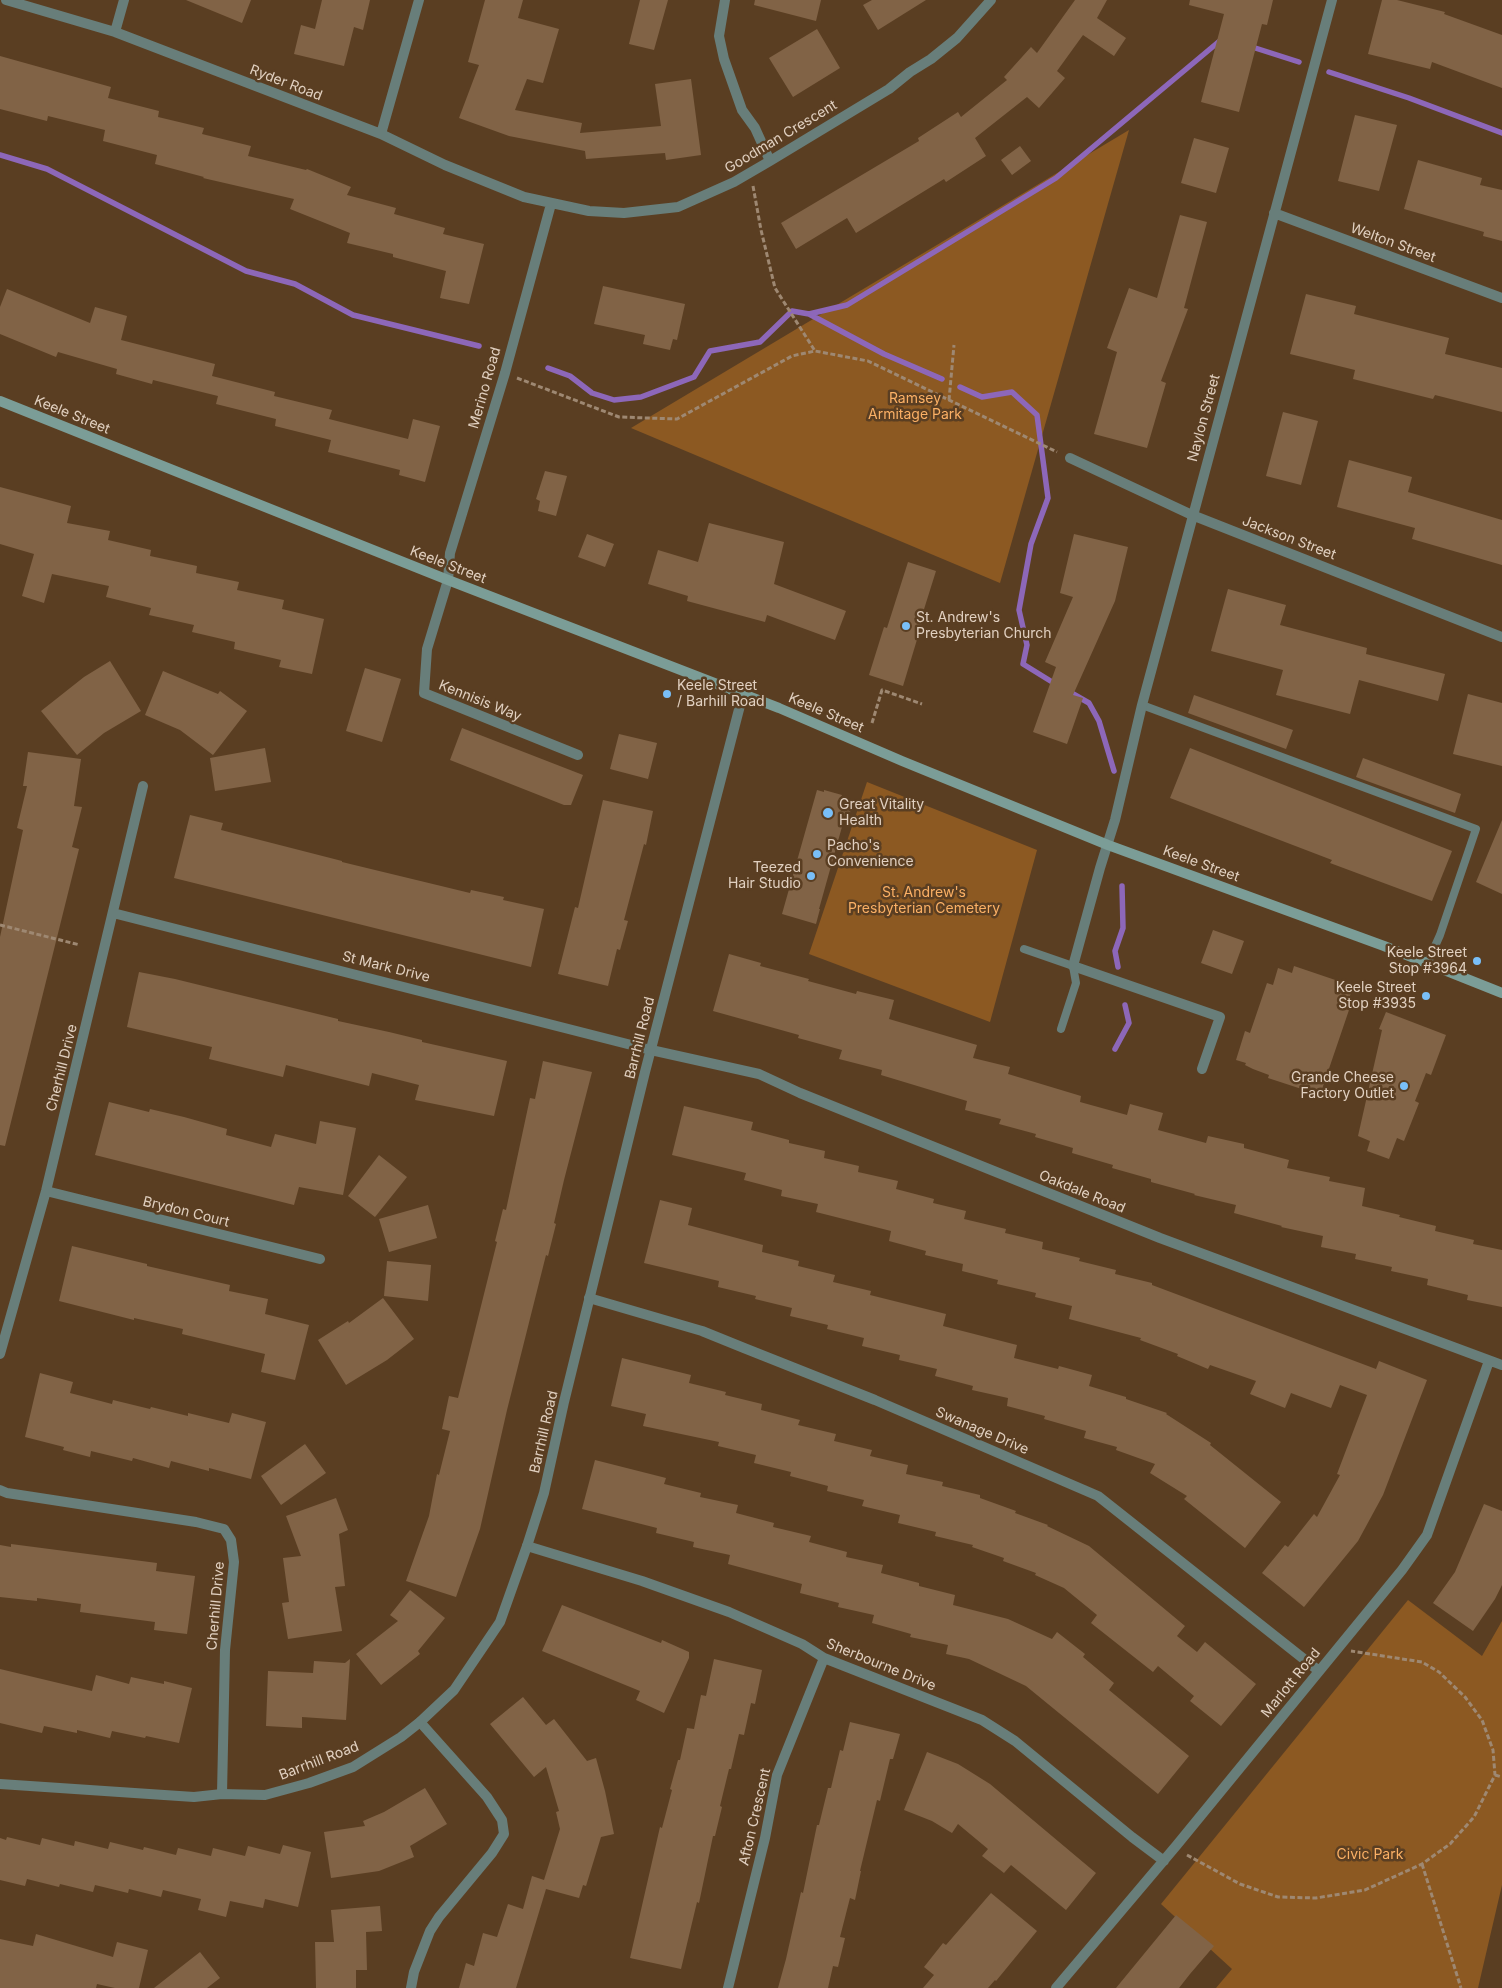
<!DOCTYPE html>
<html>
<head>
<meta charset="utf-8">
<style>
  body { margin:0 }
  canvas { display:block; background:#5a3e22 }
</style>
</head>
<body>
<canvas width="1502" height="1988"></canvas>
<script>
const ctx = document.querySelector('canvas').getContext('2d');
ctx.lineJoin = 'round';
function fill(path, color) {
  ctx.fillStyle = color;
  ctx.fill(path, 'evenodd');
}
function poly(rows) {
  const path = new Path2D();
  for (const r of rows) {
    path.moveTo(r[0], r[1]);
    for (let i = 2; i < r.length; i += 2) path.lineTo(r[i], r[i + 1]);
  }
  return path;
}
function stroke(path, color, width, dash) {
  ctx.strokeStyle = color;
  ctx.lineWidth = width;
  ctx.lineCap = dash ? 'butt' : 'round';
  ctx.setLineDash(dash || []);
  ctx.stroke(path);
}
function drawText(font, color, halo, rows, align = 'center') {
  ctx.font = font + ' Inter,sans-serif';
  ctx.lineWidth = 5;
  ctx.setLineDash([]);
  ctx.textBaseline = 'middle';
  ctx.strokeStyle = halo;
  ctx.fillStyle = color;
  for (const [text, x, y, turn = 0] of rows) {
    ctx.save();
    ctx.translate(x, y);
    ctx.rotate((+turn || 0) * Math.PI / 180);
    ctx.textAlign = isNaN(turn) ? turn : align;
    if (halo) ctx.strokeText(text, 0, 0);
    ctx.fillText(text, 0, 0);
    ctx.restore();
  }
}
fill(poly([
  [1129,130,1000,583,631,428],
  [867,782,1037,850,990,1022,809,954],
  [1408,1600,1482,1656,1502,1621,1502,1885,1478,1988,1216,1988,1232,1969,1161,1904]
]), '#8c5922');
stroke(poly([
  [1249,46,1299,62],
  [1329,72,1409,98,1502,133],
  [0,155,47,169,246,271,295,284,353,315,479,346],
  [809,314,847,305,1056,178,1222,39],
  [548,368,570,376,592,393,614,400,641,397,694,377,710,351,760,342,792,311,809,314,884,354,942,379],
  [960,387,982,397,1012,392,1037,415,1048,498,1031,544,1019,610,1027,645,1023,664,1057,685],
  [1068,691,1089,703,1099,721,1114,771],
  [1118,967,1115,951,1123,928,1122,886],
  [1115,1049,1129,1023,1125,1005]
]), '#8d67b9', 5.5);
fill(poly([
  [186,0,251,0,242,23],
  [322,0,370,0,363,30,354,27,344,66,294,54,301,25,315,29],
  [485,0,523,0,518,18,559,29,543,83,527,79,515,110,582,123,580,133,661,126,655,84,691,79,701,155,666,160,665,153,586,159,585,151,509,136,459,118,479,65,468,62],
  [640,0,668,0,654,50,629,44],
  [755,0,821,0,816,21,754,5],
  [872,0,926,0,878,30,863,5],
  [1075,0,1107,0,1097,18,1126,38,1114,56,1083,35,1057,71,1065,78,1039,108,1027,97,975,138,986,156,946,182,944,179,856,233,847,218,796,249,781,223,919,141,918,138,958,112,961,117,1007,80,1004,77,1031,47,1037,53],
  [1190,0,1273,0,1267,25,1262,24,1239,112,1201,102,1224,14,1189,5],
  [1382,0,1397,0,1445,12,1444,14,1502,35,1502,88,1432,62,1430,69,1368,54],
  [817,29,840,68,793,97,769,58],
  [0,56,111,87,108,98,159,111,158,117,204,128,202,134,251,146,248,156,306,170,307,169,351,187,347,195,396,208,394,214,445,228,443,234,484,244,469,304,440,298,446,271,393,257,393,254,347,243,350,233,290,209,294,199,203,178,204,177,155,164,157,155,103,141,105,130,48,116,47,121,0,109],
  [1355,115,1397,125,1379,191,1338,181],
  [1194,138,1229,148,1216,193,1181,183],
  [1020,146,1031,161,1012,175,1001,160],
  [1418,160,1482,178,1480,185,1502,190,1502,241,1483,236,1484,232,1404,209],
  [1180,215,1207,222,1184,308,1188,309,1161,381,1166,383,1147,448,1094,434,1117,352,1107,348,1129,288,1157,298],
  [603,286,685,304,677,340,673,339,670,350,643,344,645,335,594,324],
  [7,289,90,323,95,307,127,316,121,340,215,364,212,376,275,392,274,396,332,410,329,419,408,439,413,419,440,426,425,482,399,475,400,470,328,452,331,440,275,426,276,419,216,404,218,396,153,380,152,384,116,374,117,369,58,352,56,357,0,334,0,307],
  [1306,294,1356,306,1354,314,1449,338,1445,354,1502,368,1502,412,1435,395,1433,399,1353,379,1355,370,1290,354],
  [1283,412,1318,421,1301,485,1266,476],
  [1349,460,1412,477,1408,492,1502,520,1502,565,1412,539,1415,528,1337,507],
  [545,471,567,476,556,516,538,511,540,501,536,499],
  [0,487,71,506,67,523,110,531,108,540,151,550,150,556,197,566,196,573,239,582,237,590,284,600,282,609,324,619,312,674,279,667,281,660,234,649,235,642,192,632,194,625,149,615,151,608,106,597,109,586,52,574,44,603,22,596,34,554,0,544],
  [709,523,784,542,774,584,846,611,835,640,767,615,765,622,687,601,688,596,648,584,658,550,698,562],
  [587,534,614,544,605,567,578,557],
  [1074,534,1128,547,1115,601,1073,695,1083,698,1067,744,1033,732,1056,667,1045,662,1073,597,1060,593],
  [908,562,936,571,920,622,922,623,903,686,869,675,884,627,887,628],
  [1228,589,1286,605,1280,625,1367,648,1366,654,1445,674,1438,701,1359,680,1350,714,1276,695,1283,670,1211,651],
  [110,661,141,711,104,733,77,755,41,711,84,677],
  [365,668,401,679,382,742,346,731],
  [163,671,218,694,220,691,247,711,213,755,180,730,145,715],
  [1468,694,1502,703,1502,766,1453,754],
  [1194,695,1293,730,1286,749,1188,713],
  [462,728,583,775,571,805,564,805,450,760],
  [619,734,657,743,648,779,610,769],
  [265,748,271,782,215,791,210,758],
  [1190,748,1452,851,1432,901,1330,863,1332,860,1170,798],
  [28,752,81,759,74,806,82,807,72,847,79,849,5,1146,0,1145,0,937,23,830,17,828,27,786,23,786],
  [1363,758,1461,794,1455,813,1356,777],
  [817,790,824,792,824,790,842,795,841,798,853,801,849,817,845,816,819,909,820,909,816,924,782,914],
  [603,800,653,811,646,845,644,844,624,920,628,921,620,950,617,949,608,986,558,974,575,907,578,908],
  [190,815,223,823,221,830,342,861,342,862,470,893,471,890,504,897,503,900,544,909,531,967,174,878],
  [1502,820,1502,894,1476,882],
  [1213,930,1244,941,1232,974,1201,963],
  [729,954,761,963,760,966,809,979,808,981,856,994,857,991,894,1000,889,1019,977,1045,973,1058,1010,1067,1008,1074,1081,1096,1080,1102,1127,1115,1130,1104,1163,1113,1158,1130,1206,1143,1208,1136,1244,1144,1244,1148,1289,1160,1287,1168,1330,1177,1329,1181,1365,1188,1362,1206,1400,1215,1399,1217,1436,1226,1435,1231,1474,1240,1473,1244,1502,1250,1502,1307,1467,1300,1468,1295,1427,1285,1428,1279,1391,1271,1392,1267,1355,1259,1356,1254,1321,1247,1323,1236,1281,1227,1282,1226,1234,1213,1236,1205,1194,1195,1195,1194,1151,1182,1151,1179,1112,1168,1113,1165,1072,1153,1073,1148,1035,1137,1036,1134,999,1124,1001,1119,965,1110,967,1101,881,1075,882,1070,839,1059,842,1050,798,1038,799,1035,713,1011],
  [1294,966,1353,986,1346,1009,1349,1010,1320,1095,1268,1078,1269,1075,1253,1069,1245,1065,1246,1063,1236,1060,1245,1031,1250,1033,1267,983,1273,985,1278,968,1292,973],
  [139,972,175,979,338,1019,338,1021,389,1032,422,1040,422,1042,507,1061,494,1116,415,1100,419,1085,372,1073,369,1086,286,1065,283,1077,209,1059,212,1047,127,1027],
  [1386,1012,1446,1035,1431,1075,1426,1073,1415,1101,1419,1103,1404,1141,1397,1138,1389,1159,1367,1151,1370,1141,1358,1136,1382,1030,1379,1029],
  [543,1061,592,1072,564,1180,554,1223,556,1224,548,1256,546,1255,507,1410,480,1529,456,1597,406,1581,429,1516,437,1474,439,1475,450,1431,442,1429,449,1396,458,1398,497,1242,495,1241,503,1209,506,1210,530,1098,535,1099],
  [109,1102,149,1112,150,1109,184,1117,227,1129,226,1135,271,1147,275,1134,316,1144,320,1121,356,1128,343,1195,299,1187,294,1205,95,1155],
  [684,1106,753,1122,751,1130,789,1140,789,1143,825,1151,824,1158,859,1166,858,1172,898,1181,896,1189,934,1199,933,1203,966,1211,964,1219,1006,1229,1005,1233,1043,1242,1042,1249,1080,1258,1079,1261,1116,1270,1115,1274,1152,1283,1152,1285,1376,1369,1379,1361,1427,1380,1383,1495,1358,1541,1304,1607,1262,1573,1285,1545,1288,1547,1314,1514,1317,1517,1340,1475,1337,1474,1367,1395,1340,1385,1331,1408,1291,1393,1285,1408,1250,1394,1256,1381,1210,1365,1208,1369,1177,1356,1178,1354,1140,1340,1141,1338,1069,1319,1072,1306,1035,1297,1036,1293,997,1284,998,1280,962,1271,963,1264,925,1255,926,1251,889,1241,891,1231,816,1212,818,1204,781,1196,782,1190,744,1180,746,1173,672,1155],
  [379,1155,407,1177,375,1217,348,1196],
  [660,1200,692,1208,688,1225,763,1245,762,1252,799,1261,798,1266,835,1275,833,1282,871,1291,870,1295,946,1314,943,1326,1017,1345,1014,1358,1058,1369,1059,1366,1092,1375,1089,1386,1126,1397,1126,1399,1167,1413,1166,1414,1211,1443,1210,1445,1281,1502,1245,1548,1184,1499,1187,1496,1150,1473,1155,1464,1116,1450,1117,1447,1084,1438,1086,1431,1044,1419,1045,1416,1007,1406,1008,1398,972,1390,973,1386,935,1376,937,1369,899,1360,900,1355,862,1346,864,1338,827,1329,828,1325,790,1316,792,1308,755,1299,756,1296,718,1287,719,1281,644,1263],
  [428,1205,437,1238,389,1252,379,1219],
  [72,1246,147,1264,147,1266,230,1285,229,1291,268,1299,265,1314,309,1325,295,1380,261,1372,265,1354,182,1334,183,1329,134,1318,134,1320,59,1301],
  [387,1261,431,1265,428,1301,384,1296],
  [383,1298,414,1339,387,1360,346,1385,318,1340,348,1321,349,1323],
  [622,1358,691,1375,689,1383,726,1392,725,1395,762,1404,761,1410,800,1420,798,1425,836,1434,834,1441,872,1450,870,1456,908,1465,906,1474,943,1482,942,1486,980,1495,980,1498,1016,1511,1015,1513,1048,1525,1047,1526,1089,1546,1185,1626,1177,1636,1197,1652,1205,1642,1256,1684,1221,1726,1190,1701,1194,1696,1158,1666,1153,1672,1091,1623,1097,1615,1064,1588,1035,1575,1036,1573,1003,1561,1004,1558,972,1547,973,1545,935,1536,936,1532,898,1523,900,1515,862,1506,864,1500,827,1491,828,1486,790,1476,791,1472,754,1463,756,1455,718,1446,719,1442,643,1426,646,1414,611,1406],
  [40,1373,73,1382,70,1393,112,1404,113,1400,150,1409,151,1407,188,1416,188,1413,229,1423,232,1413,266,1422,251,1479,209,1468,209,1471,171,1461,169,1468,133,1458,132,1461,91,1451,90,1457,63,1450,64,1447,25,1437],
  [305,1444,326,1473,281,1505,261,1476],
  [595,1460,666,1478,664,1484,701,1493,700,1497,738,1505,736,1513,774,1523,773,1527,811,1536,809,1542,847,1552,846,1557,883,1565,881,1573,919,1583,919,1586,955,1595,953,1605,1008,1619,1052,1639,1057,1632,1085,1654,1083,1657,1114,1683,1109,1690,1189,1756,1158,1794,1026,1686,969,1659,946,1654,948,1645,910,1637,911,1634,872,1623,874,1615,838,1607,839,1603,800,1593,802,1584,728,1564,730,1555,693,1547,694,1542,656,1533,657,1528,582,1509],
  [336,1498,348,1530,339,1534,345,1586,335,1587,342,1631,288,1639,282,1603,289,1602,283,1558,301,1556,286,1516],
  [1484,1504,1502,1511,1502,1585,1495,1599,1473,1631,1433,1603,1455,1572],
  [11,1544,157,1563,156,1571,195,1576,187,1634,154,1630,155,1622,80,1612,81,1604,37,1598,37,1601,0,1597,0,1545,11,1547],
  [410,1590,445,1618,418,1651,420,1654,381,1685,356,1654,398,1621,390,1615],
  [562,1605,661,1643,662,1640,689,1652,689,1658,664,1713,636,1700,640,1691,542,1651],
  [350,1659,346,1720,302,1717,302,1728,266,1726,268,1671,313,1673,314,1661,345,1663],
  [714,1659,762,1670,755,1704,751,1703,744,1735,739,1734,731,1769,729,1769,720,1806,722,1807,715,1836,713,1836,699,1903,697,1902,681,1969,630,1958,660,1827,662,1828,672,1790,670,1789,678,1760,680,1760,687,1728,694,1729,701,1695,706,1696],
  [0,1669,92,1691,96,1675,129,1684,131,1677,164,1684,164,1681,192,1688,179,1743,146,1736,145,1738,112,1731,110,1738,77,1730,77,1733,44,1726,42,1733,0,1723],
  [523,1697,546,1725,554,1719,587,1761,596,1758,605,1791,614,1834,601,1837,586,1886,583,1885,579,1898,546,1889,516,1988,459,1988,466,1963,474,1966,483,1933,497,1937,508,1904,523,1909,532,1876,544,1880,560,1829,556,1812,559,1811,546,1767,534,1777,490,1724],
  [850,1722,900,1734,893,1759,890,1759,880,1801,877,1800,860,1871,861,1871,855,1900,850,1898,840,1937,845,1938,838,1967,833,1966,828,1988,778,1988,786,1959,801,1892,803,1893,817,1825,819,1825,828,1788,831,1788,840,1750,843,1751],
  [927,1752,958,1764,990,1784,1096,1873,1066,1910,1011,1865,1004,1873,982,1856,988,1849,958,1824,952,1833,932,1821,904,1810],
  [425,1788,447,1824,410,1846,414,1857,379,1871,331,1878,324,1832,365,1826,363,1821,384,1812],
  [7,1837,40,1845,42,1838,74,1846,75,1841,108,1849,110,1842,143,1850,144,1847,176,1855,178,1848,211,1856,213,1848,245,1856,248,1846,280,1854,283,1845,311,1852,298,1907,265,1899,263,1908,230,1901,226,1917,198,1910,201,1899,163,1890,161,1897,129,1889,128,1893,95,1885,93,1892,60,1884,59,1887,27,1879,25,1886,0,1880,0,1838,6,1840],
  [991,1893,1037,1931,996,1981,995,1980,988,1988,923,1988,934,1975,924,1967,943,1943,946,1945],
  [380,1906,382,1931,366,1932,367,1970,356,1970,356,1988,316,1988,315,1942,334,1942,331,1910],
  [1176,1915,1214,1946,1190,1974,1179,1988,1116,1988],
  [36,1934,113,1957,117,1942,148,1950,139,1988,115,1988,97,1984,96,1988,0,1988,0,1939,33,1946],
  [200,1952,220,1978,207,1988,154,1988]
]), '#816346');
stroke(poly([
  [753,186,761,230,775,288,815,351],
  [517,378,619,417,677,419,792,356,815,351,868,361,1057,452],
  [949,400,954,345],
  [872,723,882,690,922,704],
  [0,925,80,945],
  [1495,1775,1502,1777],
  [1187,1855,1240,1884,1278,1897,1316,1898,1365,1890,1422,1864,1450,1844,1474,1817,1495,1775,1493,1750,1482,1720,1465,1697,1439,1672,1422,1662,1351,1651],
  [1422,1864,1461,1988]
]), '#9e8872', 3, [5, 2.5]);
stroke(poly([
  [1142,705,1476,829,1440,935,1427,964],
  [1024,949,1073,966,1076,983,1061,1029]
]), '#687e7a', 8);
stroke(poly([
  [6,0,115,32,381,134,445,165,524,197,589,211,624,213,678,207,734,182,770,161,889,89,910,72,931,59,957,38,991,0],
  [725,0,719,36,724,59,742,110,755,128,770,161],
  [115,32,124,0],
  [381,134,419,0],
  [551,204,505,373,450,553,448,580,427,649,424,693,578,755],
  [1274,213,1502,298],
  [1070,458,1192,515,1502,637],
  [113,913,651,1050,759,1074,800,1093,1160,1238,1502,1365],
  [1202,1069,1220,1017,1073,966,1100,868,1115,820,1142,705,1332,0],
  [46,1191,320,1259],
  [589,1298,702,1331,744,1348,875,1400,1098,1496,1319,1671],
  [0,1354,46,1191,143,786],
  [0,1490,7,1493,196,1522,224,1529,231,1540,234,1562,225,1650,222,1794],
  [527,1546,642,1581,729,1612,802,1644,824,1658,982,1720,1015,1741,1132,1837,1164,1861],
  [411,1988,414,1972,430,1931,439,1917,492,1853,504,1834,502,1820,487,1797,420,1722],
  [728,1988,765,1838,777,1775,824,1658],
  [1056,1988,1176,1846,1402,1570,1427,1535,1489,1361]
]), '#687e7a', 10);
stroke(poly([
  [0,1784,194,1797,222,1794,265,1795,309,1783,353,1767,401,1737,420,1722,454,1690,500,1622,527,1546,544,1493,564,1402,645,1072,743,694]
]), '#687e7a', 10);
stroke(poly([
  [0,401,448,580,779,708,902,761,1108,845,1384,946,1502,993]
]), '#7b9d97', 10);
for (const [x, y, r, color] of [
  [906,626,5,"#79bff8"],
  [667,694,5,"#79bff8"],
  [828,813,6,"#79bff8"],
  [817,854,5,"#79bff8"],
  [811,876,5,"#79bff8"],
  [1477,961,5,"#79bff8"],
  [1426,996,5,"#79bff8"],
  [1404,1086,5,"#79bff8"]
]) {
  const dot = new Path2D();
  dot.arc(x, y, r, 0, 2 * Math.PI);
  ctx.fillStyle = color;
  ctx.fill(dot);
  stroke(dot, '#5a3e22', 2);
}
drawText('14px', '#e1d0c0', '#5a3e22', [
  ["Ryder Road",286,83,21],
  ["Goodman Crescent",781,137,-31],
  ["Welton Street",1393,243,20],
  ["Merino Road",485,388,-74],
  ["Keele Street",72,415,22],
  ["Naylon Street",1204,418,-75],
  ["Jackson Street",1289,538,21],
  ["Keele Street",448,565,21],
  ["Kennisis Way",480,701,22],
  ["Keele Street",826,713,23],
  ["Keele Street",1201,864,20],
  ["St Mark Drive",386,967,14],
  ["Barrhill Road",640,1038,-76],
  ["Cherhill Drive",62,1068,-76],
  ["Oakdale Road",1082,1192,22],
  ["Brydon Court",186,1212,14],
  ["Swanage Drive",982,1431,23],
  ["Barrhill Road",544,1432,-77],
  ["Cherhill Drive",216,1606,-85],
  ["Sherbourne Drive",881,1665,22],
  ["Marlott Road",1291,1683,-51],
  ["Barrhill Road",319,1761,-21],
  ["Afton Crescent",755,1817,-77]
]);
drawText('14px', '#fbb065', '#5a3e22', [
  ["Ramsey",915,399],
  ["Armitage Park",915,415],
  ["St. Andrew's",924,893],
  ["Presbyterian Cemetery",924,909],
  ["Civic Park",1370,1855]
]);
drawText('14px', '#e1d0c0', '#5a3e22', [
  ["St. Andrew's",916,618],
  ["Presbyterian Church",916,634],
  ["Keele Street",677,686],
  ["/ Barhill Road",677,702],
  ["Great Vitality",839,805],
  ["Health",839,821],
  ["Pacho's",827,846],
  ["Convenience",827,862],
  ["Teezed",801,868,"right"],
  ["Hair Studio",801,884,"right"],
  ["Keele Street",1467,953,"right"],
  ["Stop #3964",1467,969,"right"],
  ["Keele Street",1416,988,"right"],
  ["Stop #3935",1416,1004,"right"],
  ["Grande Cheese",1394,1078,"right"],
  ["Factory Outlet",1394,1094,"right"]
], 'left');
</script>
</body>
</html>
